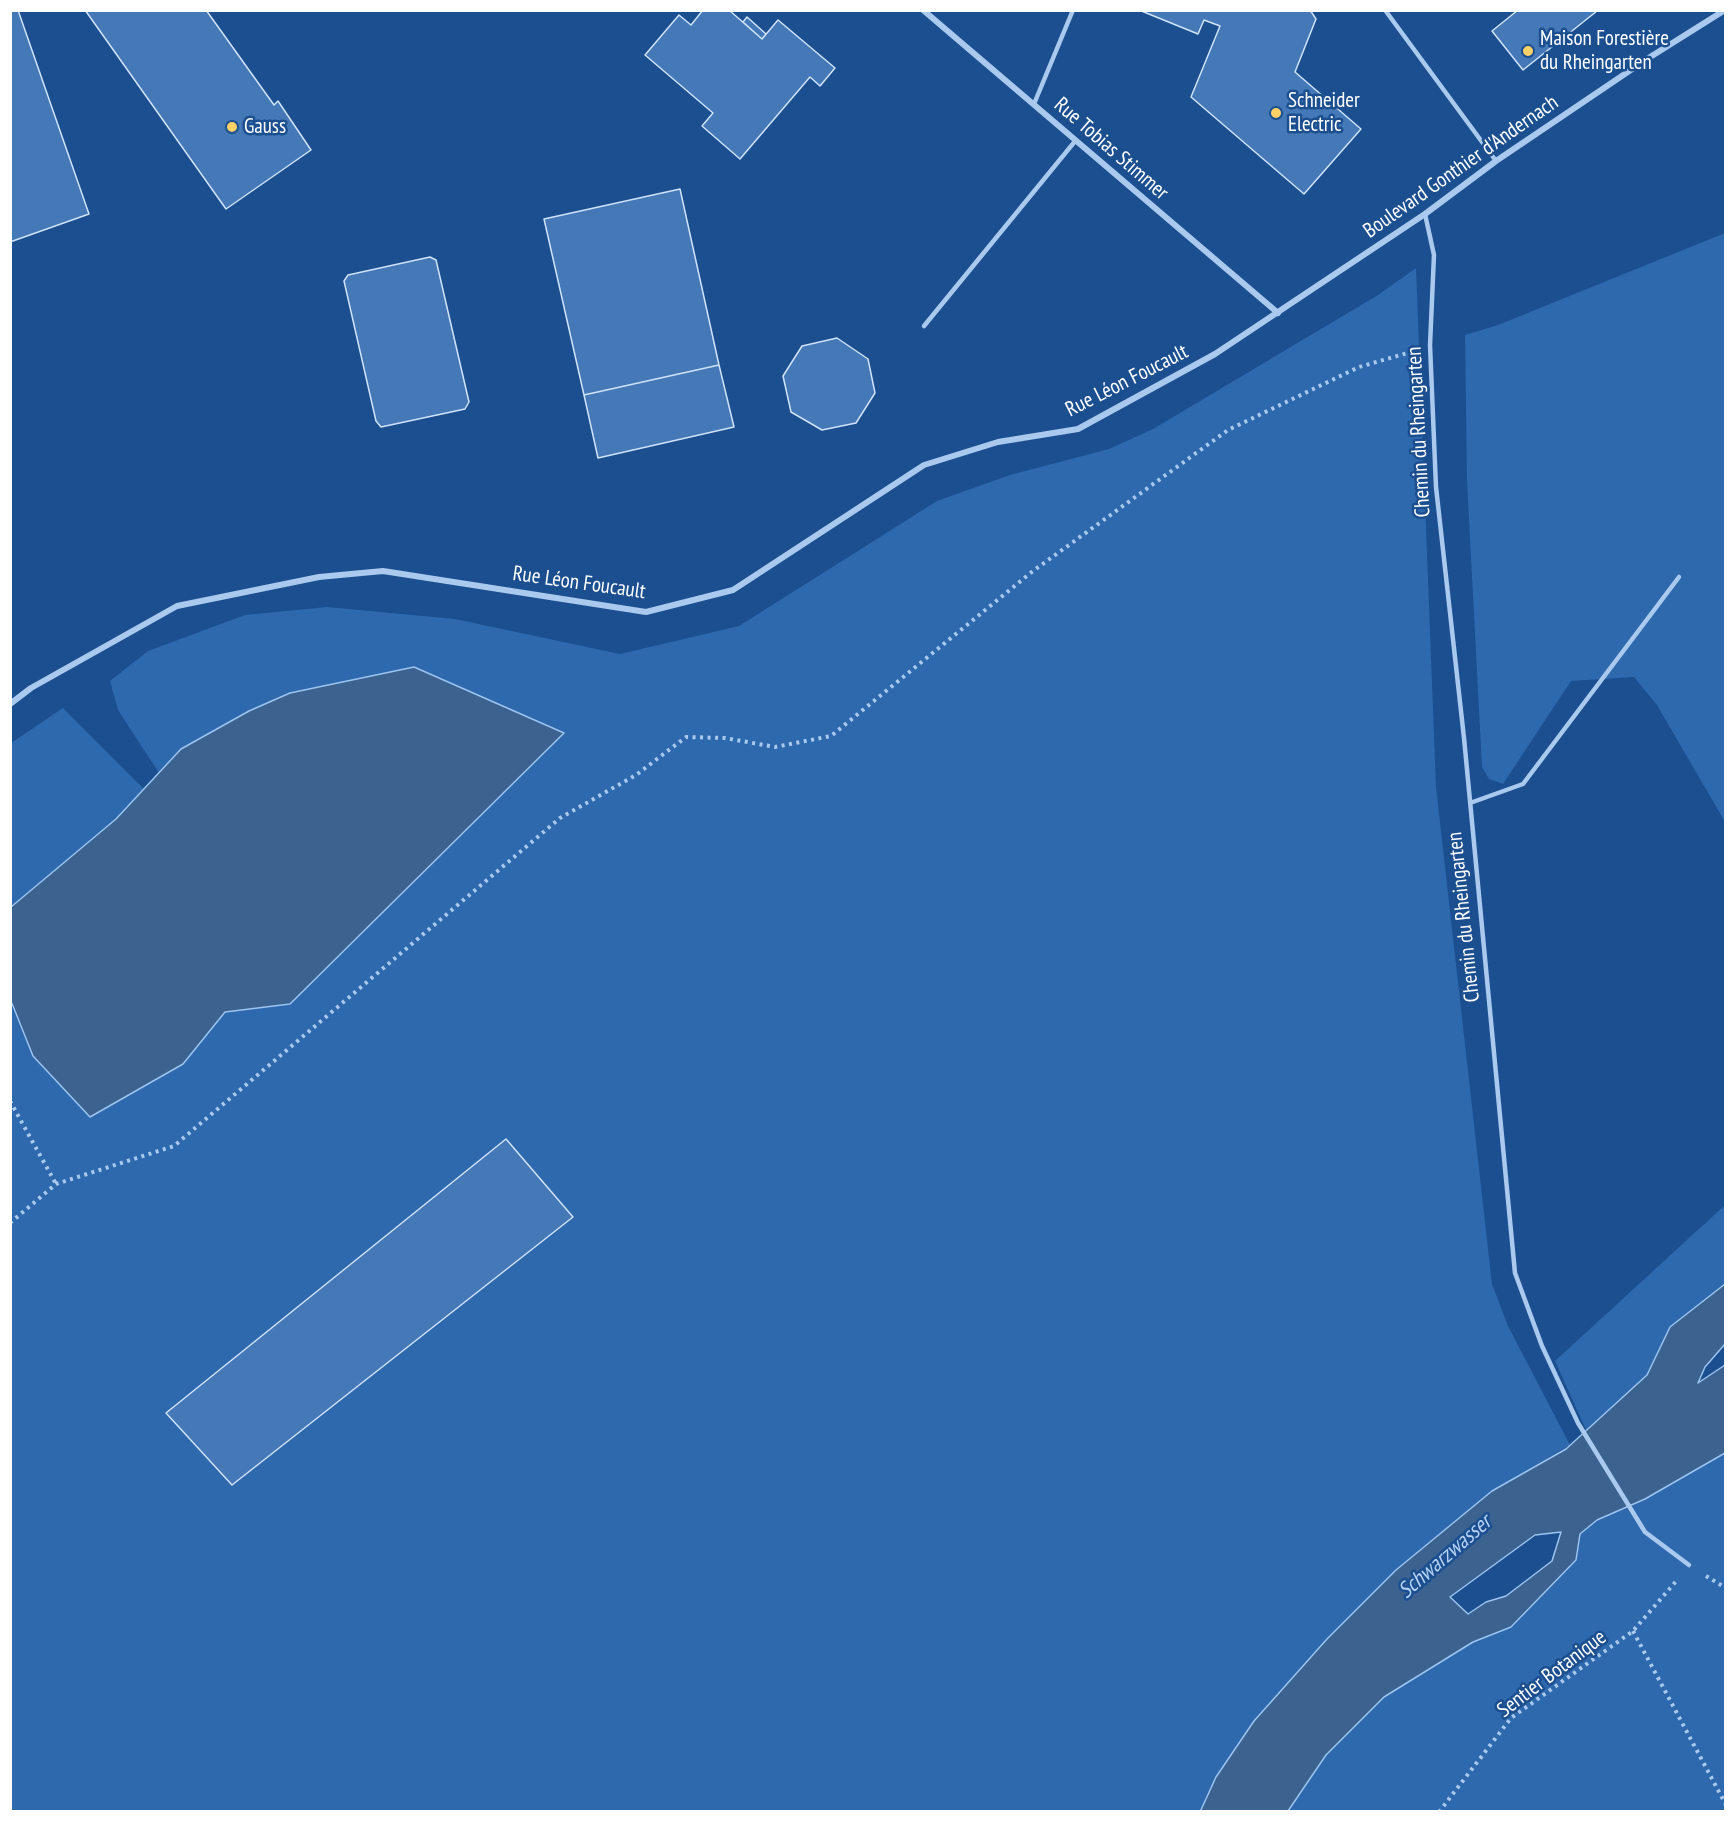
<!DOCTYPE html>
<html>
<head>
<meta charset="utf-8">
<style>
  body { margin:0 }
  #map { position:relative; width:1736px; height:1822px; overflow:hidden; background:#1b4f8f; font-family:"PT Sans Narrow",sans-serif }
  canvas { display:block }
  .frame { position:absolute; inset:0; border:12px solid #fff; pointer-events:none }
</style>
</head>
<body>
<div id="map">
<canvas width="1736" height="1822"></canvas>
<div class="frame"></div>
</div>
<script>
const ctx = document.querySelector('canvas').getContext('2d');
ctx.lineJoin = 'round';
function fill(path, color) {
  ctx.fillStyle = color;
  ctx.fill(path, 'evenodd');
}
function poly(rows) {
  const path = new Path2D();
  for (const r of rows) {
    path.moveTo(r[0], r[1]);
    for (let i = 2; i < r.length; i += 2) path.lineTo(r[i], r[i + 1]);
  }
  return path;
}
function stroke(path, color, width, dash) {
  ctx.strokeStyle = color;
  ctx.lineWidth = width;
  ctx.lineCap = dash ? 'butt' : 'round';
  ctx.setLineDash(dash || []);
  ctx.stroke(path);
}
function drawText(font, color, halo, rows, align = 'center') {
  ctx.font = font + ' "PT Sans Narrow",sans-serif';
  ctx.lineWidth = 5;
  ctx.setLineDash([]);
  ctx.textBaseline = 'middle';
  ctx.strokeStyle = halo;
  ctx.fillStyle = color;
  for (const [text, x, y, turn = 0] of rows) {
    ctx.save();
    ctx.translate(x, y);
    ctx.rotate((+turn || 0) * Math.PI / 180);
    ctx.textAlign = isNaN(turn) ? turn : align;
    if (halo) ctx.strokeText(text, 0, 0);
    ctx.fillText(text, 0, 0);
    ctx.restore();
  }
}
fill(poly([
  [1725,233,1725,822,1657,705,1634,677,1571,681,1503,784,1489,779,1482,767,1467,481,1465,335,1498,325],
  [1416,268,1436,787,1492,1284,1508,1326,1570,1445,1492,1491,1254,1721,1216,1777,1200,1811,11,1811,10,1001,33,1056,90,1117,183,1064,225,1012,290,1004,564,733,414,667,181,749,159,773,118,710,110,681,148,651,245,615,327,607,455,619,620,654,739,626,937,501,1010,475,1109,449,1153,429,1378,295],
  [63,708,144,789,116,819,11,907,11,743],
  [1725,1205,1725,1284,1670,1327,1647,1375,1586,1430,1555,1361],
  [1725,1453,1725,1811,1288,1812,1326,1755,1384,1697,1473,1642,1512,1627,1576,1561,1580,1534,1597,1520,1645,1499]
]), '#2e69ad');
const water = poly([
  [414,667,564,733,290,1004,225,1012,183,1064,90,1117,33,1056,11,1001,11,907,116,819,181,749,249,711,290,693,414,667],
  [1725,1284,1725,1344,1705,1367,1698,1383,1725,1365,1725,1453,1645,1499,1597,1520,1580,1534,1576,1560,1511,1627,1473,1642,1384,1697,1326,1755,1288,1811,1200,1812,1216,1777,1254,1721,1327,1639,1396,1570,1492,1491,1566,1449,1647,1375,1670,1327,1725,1284],
  [1561,1532,1552,1561,1506,1596,1486,1602,1468,1614,1450,1597,1535,1535,1561,1532]
]);
fill(water, '#3c6290');
stroke(water, '#9cc4f0', 1.5);
const building = poly([
  [10,10,18,10,19,13,89,214,10,242,10,10],
  [85,10,206,10,274,105,278,101,311,150,226,209,85,10],
  [703,10,729,10,762,39,778,20,835,68,820,86,810,77,740,159,702,126,713,113,645,55,679,15,691,25,703,10],
  [1139,10,1310,10,1316,19,1295,72,1361,129,1304,194,1191,97,1220,26,1204,20,1198,34,1139,10],
  [1518,10,1597,10,1597,11,1523,70,1492,31,1518,10],
  [747,17,766,34,762,39,743,22,747,17],
  [680,189,719,365,584,395,544,219,680,189],
  [430,257,436,260,469,402,465,409,381,427,376,421,344,281,348,275,430,257],
  [837,338,868,359,875,393,856,423,822,430,791,412,783,376,802,346,837,338],
  [719,365,734,427,598,458,584,395,719,365],
  [506,1139,573,1217,232,1485,166,1413,506,1139]
]);
fill(building, '#4478b7');
stroke(building, '#cfe3fa', 1.5);
stroke(poly([
  [10,1101,56,1184],
  [10,1223,56,1184,174,1146,560,818,636,775,686,737,725,738,775,747,831,736,1033,571,1228,430,1359,367,1411,352],
  [1706,1576,1726,1588],
  [1633,1631,1726,1805],
  [1439,1812,1511,1718,1633,1631,1678,1579]
]), '#a9c9ee', 4, [3, 4.5]);
stroke(poly([
  [1385,10,1496,161],
  [1034,104,1073,10],
  [1425,214,1434,255,1430,345,1436,487,1464,738,1515,1273,1542,1346,1578,1423,1645,1532,1689,1565],
  [924,326,1076,140],
  [1470,803,1523,784,1679,577]
]), '#a9c9ee', 4.5);
stroke(poly([
  [923,10,1278,313],
  [10,704,31,688,177,606,319,577,383,571,646,612,733,590,924,465,998,442,1078,429,1215,354,1425,214,1496,161,1647,59,1725,10]
]), '#a9c9ee', 6);
for (const [x, y, r, color] of [
  [1528,51,6,"#ffd166"],
  [1276,113,6,"#ffd166"],
  [232,127,6,"#ffd166"]
]) {
  const dot = new Path2D();
  dot.arc(x, y, r, 0, 2 * Math.PI);
  ctx.fillStyle = color;
  ctx.fill(dot);
  stroke(dot, '#1b4f8f', 2);
}
drawText('21px', '#fff', '#1b4f8f', [
  ["Maison Forestière",1540,39],
  ["du Rheingarten",1540,63],
  ["Schneider",1288,101],
  ["Electric",1288,125],
  ["Gauss",244,127]
], 'left');
drawText('21px', '#fff', '#1b4f8f', [
  ["Rue Tobias Stimmer",1111,149,41],
  ["Boulevard Gonthier d'Andernach",1461,167,-35],
  ["Rue Léon Foucault",1127,381,-27],
  ["Chemin du Rheingarten",1419,432,-93],
  ["Rue Léon Foucault",579,583,8],
  ["Chemin du Rheingarten",1464,917,-96],
  ["Sentier Botanique",1552,1674,-37]
]);
drawText('italic 22px', '#b5d3f5', '#1b4f8f', [
  ["Schwarzwasser",1445,1557,-41]
]);
</script>
</body>
</html>
